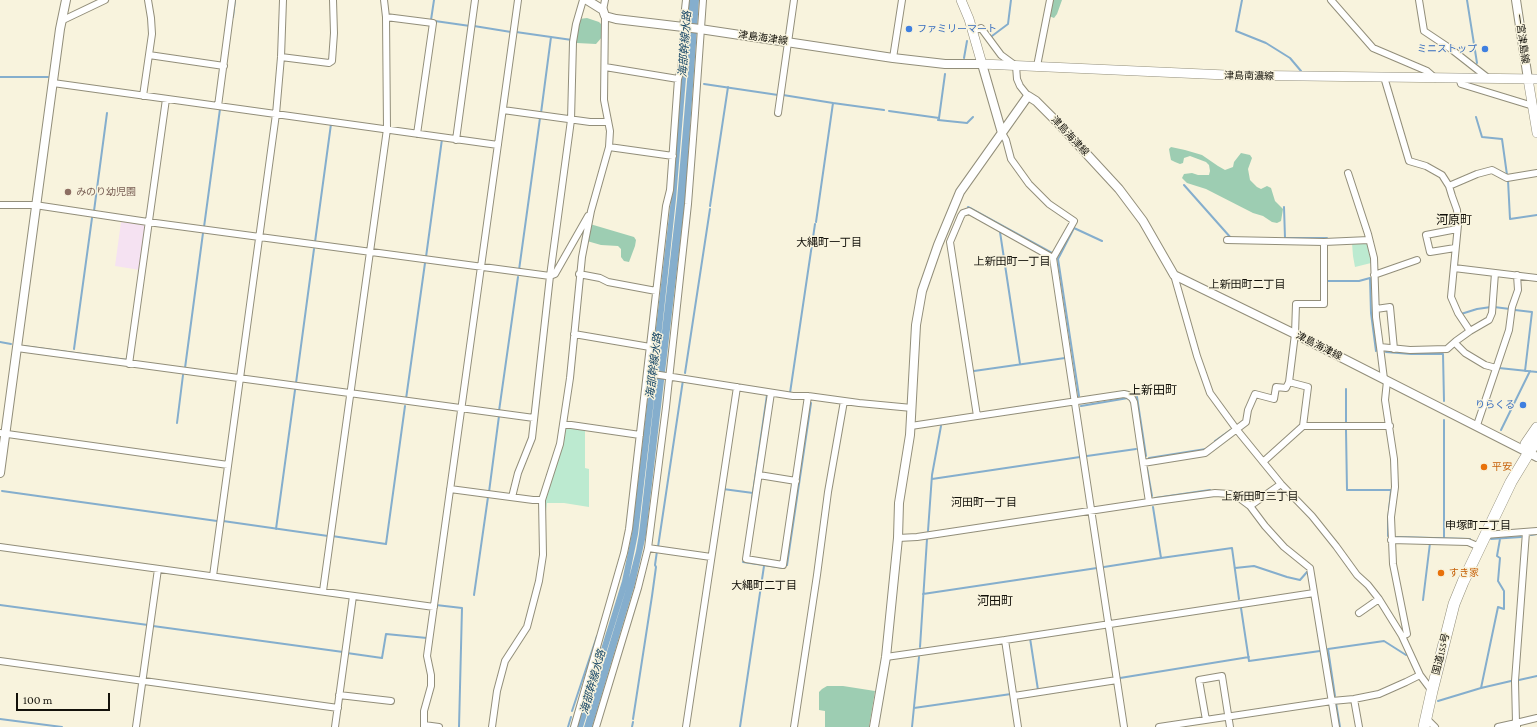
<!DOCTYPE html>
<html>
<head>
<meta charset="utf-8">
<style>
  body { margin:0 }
  #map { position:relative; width:1537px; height:727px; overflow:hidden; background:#f8f3dd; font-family:"Crimson Pro",serif }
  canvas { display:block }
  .scale { position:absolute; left:16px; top:693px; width:94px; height:18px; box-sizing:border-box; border:2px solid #13110a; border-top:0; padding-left:5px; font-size:12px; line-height:14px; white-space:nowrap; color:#13110a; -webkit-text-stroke:3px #f8f3dd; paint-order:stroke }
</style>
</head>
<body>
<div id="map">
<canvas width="1537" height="727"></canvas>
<div class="scale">100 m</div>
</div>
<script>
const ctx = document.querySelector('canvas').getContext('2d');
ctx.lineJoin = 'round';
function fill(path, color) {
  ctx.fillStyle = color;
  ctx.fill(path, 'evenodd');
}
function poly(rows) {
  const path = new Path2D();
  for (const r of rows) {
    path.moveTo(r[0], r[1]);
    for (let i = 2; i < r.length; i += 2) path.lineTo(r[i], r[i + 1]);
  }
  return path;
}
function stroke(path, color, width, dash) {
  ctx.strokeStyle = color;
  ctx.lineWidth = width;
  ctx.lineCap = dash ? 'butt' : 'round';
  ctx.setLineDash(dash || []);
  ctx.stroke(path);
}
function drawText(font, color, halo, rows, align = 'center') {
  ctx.font = font + ' "Crimson Pro","Noto Sans JP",serif';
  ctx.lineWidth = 3;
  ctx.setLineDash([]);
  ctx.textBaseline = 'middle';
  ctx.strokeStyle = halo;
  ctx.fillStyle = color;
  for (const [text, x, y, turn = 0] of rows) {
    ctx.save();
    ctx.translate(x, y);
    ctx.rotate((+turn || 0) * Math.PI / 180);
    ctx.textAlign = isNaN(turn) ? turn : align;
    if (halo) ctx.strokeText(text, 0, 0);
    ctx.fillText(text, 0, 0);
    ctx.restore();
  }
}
fill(poly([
  [121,222,145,225,146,227,140,270,115,266]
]), '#f5e2f2');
fill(poly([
  [1352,243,1365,243,1368,244,1371,263,1355,267,1353,256],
  [566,428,585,428,585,468,589,469,589,507,564,503,547,503,546,511,544,514,544,501]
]), '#bcead0');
fill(poly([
  [1052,0,1062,0,1057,14,1054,18,1049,16],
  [587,18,599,22,603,26,603,36,596,44,577,43,574,42,579,19],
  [1171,147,1185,150,1202,155,1218,166,1225,170,1233,167,1234,162,1241,153,1250,155,1252,158,1248,169,1250,180,1257,187,1261,189,1267,186,1271,188,1275,201,1283,209,1281,221,1277,223,1272,222,1263,216,1253,213,1206,189,1187,183,1182,178,1184,174,1192,173,1198,175,1209,175,1210,171,1209,165,1206,162,1190,156,1184,158,1183,163,1180,164,1175,162,1171,160,1170,155,1169,149],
  [590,224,634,237,636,240,635,246,629,262,624,261,621,257,621,249,618,246,601,245,587,241],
  [827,686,843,686,875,691,869,727,825,727,825,711,819,710,819,692,822,689]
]), '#9dcdb2');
fill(poly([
  [688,0,699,0,685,201,646,535,635,584,592,727,584,727,627,586,583,727,577,727,622,581,632,533,671,199,673,193,681,78,684,72],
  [689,58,677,200,657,375,639,534,636,551,629,578,638,534,657,375,676,199,686,78]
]), '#85aecd');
stroke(poly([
  [1242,0,1236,31,1266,43,1290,58,1301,71],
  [1467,0,1477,63],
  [233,17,235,0],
  [431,20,434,0],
  [435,21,470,26],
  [474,26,511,32],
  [516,32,572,40],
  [992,36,1008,24,1011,0],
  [964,58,967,41],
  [0,77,48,77],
  [704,84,778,95],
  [783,95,833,103],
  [889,111,939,118,945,74],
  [541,113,551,37],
  [1476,117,1482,137,1502,139,1507,175],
  [939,119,938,120,967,123,973,117],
  [1508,180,1510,219,1537,215],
  [1184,185,1231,238],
  [710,206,728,87],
  [968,207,1052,253],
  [1284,207,1285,238,1327,238],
  [94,211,107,113],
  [816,222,833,103,884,110],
  [204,227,220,109],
  [1000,232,1020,364],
  [315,242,331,124],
  [1327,244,1327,281,1359,281,1370,278,1371,313,1376,351],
  [426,257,442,139],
  [519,270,540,118],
  [1494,307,1510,309],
  [1515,310,1532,312,1525,371],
  [1461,314,1477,309,1491,307],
  [0,342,11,344],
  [23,346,127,360],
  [74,349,92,218],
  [1386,352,1411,354,1443,354,1444,401],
  [185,368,203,233],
  [1499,368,1537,372],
  [974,371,1065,358],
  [685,373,710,209],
  [296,383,314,249],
  [1346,389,1346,422],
  [790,393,815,224],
  [1079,396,1058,259,1074,228,1102,241],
  [1137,397,1146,456],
  [406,399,425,263],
  [1081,406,1128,398],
  [498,411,499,411,518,277],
  [1444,420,1444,538],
  [177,423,183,375],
  [1346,430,1347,490,1391,490,1388,521,1388,536],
  [1501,430,1530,371],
  [1215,441,1232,429],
  [1087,456,1136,449],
  [1149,458,1206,449],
  [1147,468,1152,496],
  [932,479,1080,457],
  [723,489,753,493],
  [2,491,217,521],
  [489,492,499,416],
  [1155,498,1210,490],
  [752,499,767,395],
  [1153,507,1161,558,1232,548,1239,599],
  [223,521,328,536],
  [276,529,295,390],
  [928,531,932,475,941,426],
  [1531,535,1537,534],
  [332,536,386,544,405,406],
  [1397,537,1470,539],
  [1491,539,1521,537],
  [658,547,683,380],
  [743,562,784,568],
  [787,565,811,403],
  [1104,567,1161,558],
  [1235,568,1254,566,1287,577,1300,580,1307,572],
  [923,594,1097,568],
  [474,595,488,497],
  [1423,600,1430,543],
  [0,605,148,625],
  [436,605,462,608,459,727],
  [1241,608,1249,661,1320,651],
  [153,626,343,652],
  [1030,638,1038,690],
  [920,647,927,539],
  [347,653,382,658,386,634,427,638],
  [1120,678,1249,657],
  [1519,680,1537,676],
  [1481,688,1498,607,1504,609,1504,591,1498,581,1500,558,1497,556,1500,539],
  [1335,696,1328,649,1384,641,1406,655],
  [1438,701,1481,688,1511,681],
  [1336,703,1340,727],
  [914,708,1011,694],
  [572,711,597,636],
  [0,719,62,727],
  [633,719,652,596,656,567,655,565,657,551],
  [568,727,571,717],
  [632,727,633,722],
  [740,727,764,566],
  [912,727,919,657]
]), '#85aecd', 2);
const street = poly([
  [1331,0,1373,48,1427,71,1435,78],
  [1419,0,1424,31,1451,49,1488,78],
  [603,10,605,0],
  [386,17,433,23,417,134],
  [61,21,105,0],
  [683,27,686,0],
  [973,31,981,28,1001,55,1016,66,1017,79,1020,86,1028,96],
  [149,55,224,66],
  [281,57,329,63,332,61,334,33,333,0],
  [893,58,902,0],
  [1037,66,1050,0],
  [605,67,678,79],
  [1459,78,1461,84,1533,106],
  [53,83,498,145],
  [143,96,152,34,151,18,148,0],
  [218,106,232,0],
  [503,110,590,122,608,122],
  [778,113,794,0],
  [1002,133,1006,140,1011,159,1029,184,1049,204,1074,221,1053,258,1124,727],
  [456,140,475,0],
  [609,147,673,156],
  [1348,173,1368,234,1374,258,1376,317,1380,347],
  [1449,186,1477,174,1492,170,1507,178,1537,173],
  [0,205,35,205,148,222,550,276,555,274,588,216],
  [1227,240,1324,242,1369,240],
  [1455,248,1430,252,1426,235,1457,229],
  [1053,258,969,211,963,213,961,216,950,242,977,416,1124,394,1128,395,1132,398,1134,402,1143,463,1205,453,1246,422,1248,410,1255,394,1274,399,1276,387,1286,388,1289,382],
  [1454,268,1537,278],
  [579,274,600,278,608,282,656,291],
  [1174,275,1197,356,1210,393,1237,430,1281,484,1312,516,1336,546,1357,575,1368,585,1379,599,1402,636,1420,675,1432,691],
  [1374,275,1417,260],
  [1376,309,1390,307,1394,349],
  [1470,331,1489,320,1492,313,1495,273],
  [574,334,650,347],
  [1455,343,1465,353,1485,365,1496,368],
  [17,348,534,418],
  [129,364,166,99],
  [647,373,793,396,808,396,859,403,912,408],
  [1384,379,1380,347,1410,350,1447,349,1456,341,1470,331,1458,313,1451,297,1458,225,1457,210,1452,196,1449,186,1442,175,1426,166,1409,161,1384,77],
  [1387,381,1385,400,1394,459,1395,487,1391,517,1393,564,1407,634,1402,636],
  [771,393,746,559,783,565,808,396],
  [563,425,571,425,640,435],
  [1477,425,1509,330,1512,307,1518,290,1517,275],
  [911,426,977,416],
  [1303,426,1308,387,1289,382,1295,334,1296,304,1324,304,1324,242],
  [0,433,228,465],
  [1263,462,1303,426,1390,426],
  [1143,463,1149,502,1215,493,1230,494,1238,497,1250,506,1265,526,1284,547,1310,568,1336,727],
  [759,475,796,481],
  [450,489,533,500,542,500],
  [512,497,518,473,532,438,550,276,571,120,573,42,576,24,583,0],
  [1250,506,1281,484],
  [1485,535,1537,531],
  [898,538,917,537,1149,502],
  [1391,540,1468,542,1475,545],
  [0,547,434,607],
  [648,548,711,557],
  [213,576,276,114,281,57,283,0],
  [323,591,387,129,386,17,384,0],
  [1359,613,1379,599],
  [1005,640,1314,593],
  [886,657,1005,640,1018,727],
  [0,661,338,708],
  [339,695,391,701],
  [1014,696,1117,680],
  [1354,699,1359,727],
  [1426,718,1435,727],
  [1206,720,1199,680,1222,676,1230,727],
  [1516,723,1537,718],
  [424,725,439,727],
  [136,727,158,569],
  [335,727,353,596],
  [424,727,424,711,431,686,431,675,427,656,518,0],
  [492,727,497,691,505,661,527,627,539,581,543,555,542,500,560,444,570,378,582,257,591,211,609,147,610,131,604,100,605,16],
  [574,727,624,553,629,529,666,206,670,190,678,79,681,70,685,27],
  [596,727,638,588,648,548,666,407,688,204,695,113,703,0],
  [686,727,737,387],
  [794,727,817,575,828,492,844,401],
  [1159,727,1332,701,1354,699,1379,694,1406,682,1420,675],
  [1498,727,1516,723,1515,681,1526,532]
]);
const secondary = poly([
  [587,0,603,10,605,16,616,19,700,29,893,58,945,64,982,64,1002,133],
  [1516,0,1528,79],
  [0,473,60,29,66,0],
  [1516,723,1516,727],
  [874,727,886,657,898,538,899,503,910,435,916,325,922,291,938,245,960,192,1028,96,1036,101,1059,124,1119,189,1143,221,1174,275,1295,334,1537,457]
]);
const primary = poly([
  [961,0,969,19,982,64,1226,75,1537,79],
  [1528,79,1537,133]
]);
const highway = poly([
  [1526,444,1537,428],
  [1424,727,1432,691,1454,604,1463,582,1511,482,1537,439]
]);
stroke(street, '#928e7a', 8);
stroke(secondary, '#928e7a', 10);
stroke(primary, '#928e7a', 10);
stroke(highway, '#928e7a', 12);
stroke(street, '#fff', 6);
stroke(secondary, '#fff', 8);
stroke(primary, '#fff', 9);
stroke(highway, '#fff', 11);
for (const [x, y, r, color] of [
  [909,29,4,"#3f7fe0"],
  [1485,49,4,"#3f7fe0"],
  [68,192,4,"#8d6e63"],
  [1523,405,4,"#3f7fe0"],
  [1484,467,4,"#e8710a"],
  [1441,573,4,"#e8710a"]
]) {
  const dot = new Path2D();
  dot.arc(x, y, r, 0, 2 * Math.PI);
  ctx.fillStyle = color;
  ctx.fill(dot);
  stroke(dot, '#f8f3dd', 1.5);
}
drawText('10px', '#366cbe', '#f8f3dd', [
  ["ファミリーマート",917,29,"left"],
  ["ミニストップ",1477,49],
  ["りらくる",1515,405]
], 'right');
drawText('10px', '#13110a', '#f8f3dd', [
  ["津島海津線",763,38,8],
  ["一宮津島線",1522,39,82],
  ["津島南濃線",1249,76,1],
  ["津島海津線",1070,136,47],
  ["津島海津線",1319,346,27],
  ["国道155号",1441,654,-76]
]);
drawText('10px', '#785e54', '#f8f3dd', [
  ["みのり幼児園",76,192]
], 'left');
drawText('10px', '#c56008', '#f8f3dd', [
  ["平安",1492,467],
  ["すき家",1449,573]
], 'left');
drawText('italic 11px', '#164666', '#f8f3dd', [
  ["海部幹線水路",685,44,-86],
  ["海部幹線水路",654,366,-83],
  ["海部幹線水路",593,682,-74]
]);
drawText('11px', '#13110a', '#f8f3dd', [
  ["大縄町一丁目",829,243],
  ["上新田町一丁目",1012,262],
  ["上新田町二丁目",1247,285],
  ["上新田町三丁目",1260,497],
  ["河田町一丁目",984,503],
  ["申塚町二丁目",1478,526],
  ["大縄町二丁目",764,586]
]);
drawText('12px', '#13110a', '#f8f3dd', [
  ["河原町",1454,220],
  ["上新田町",1153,390],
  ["河田町",995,601]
]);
</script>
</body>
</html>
